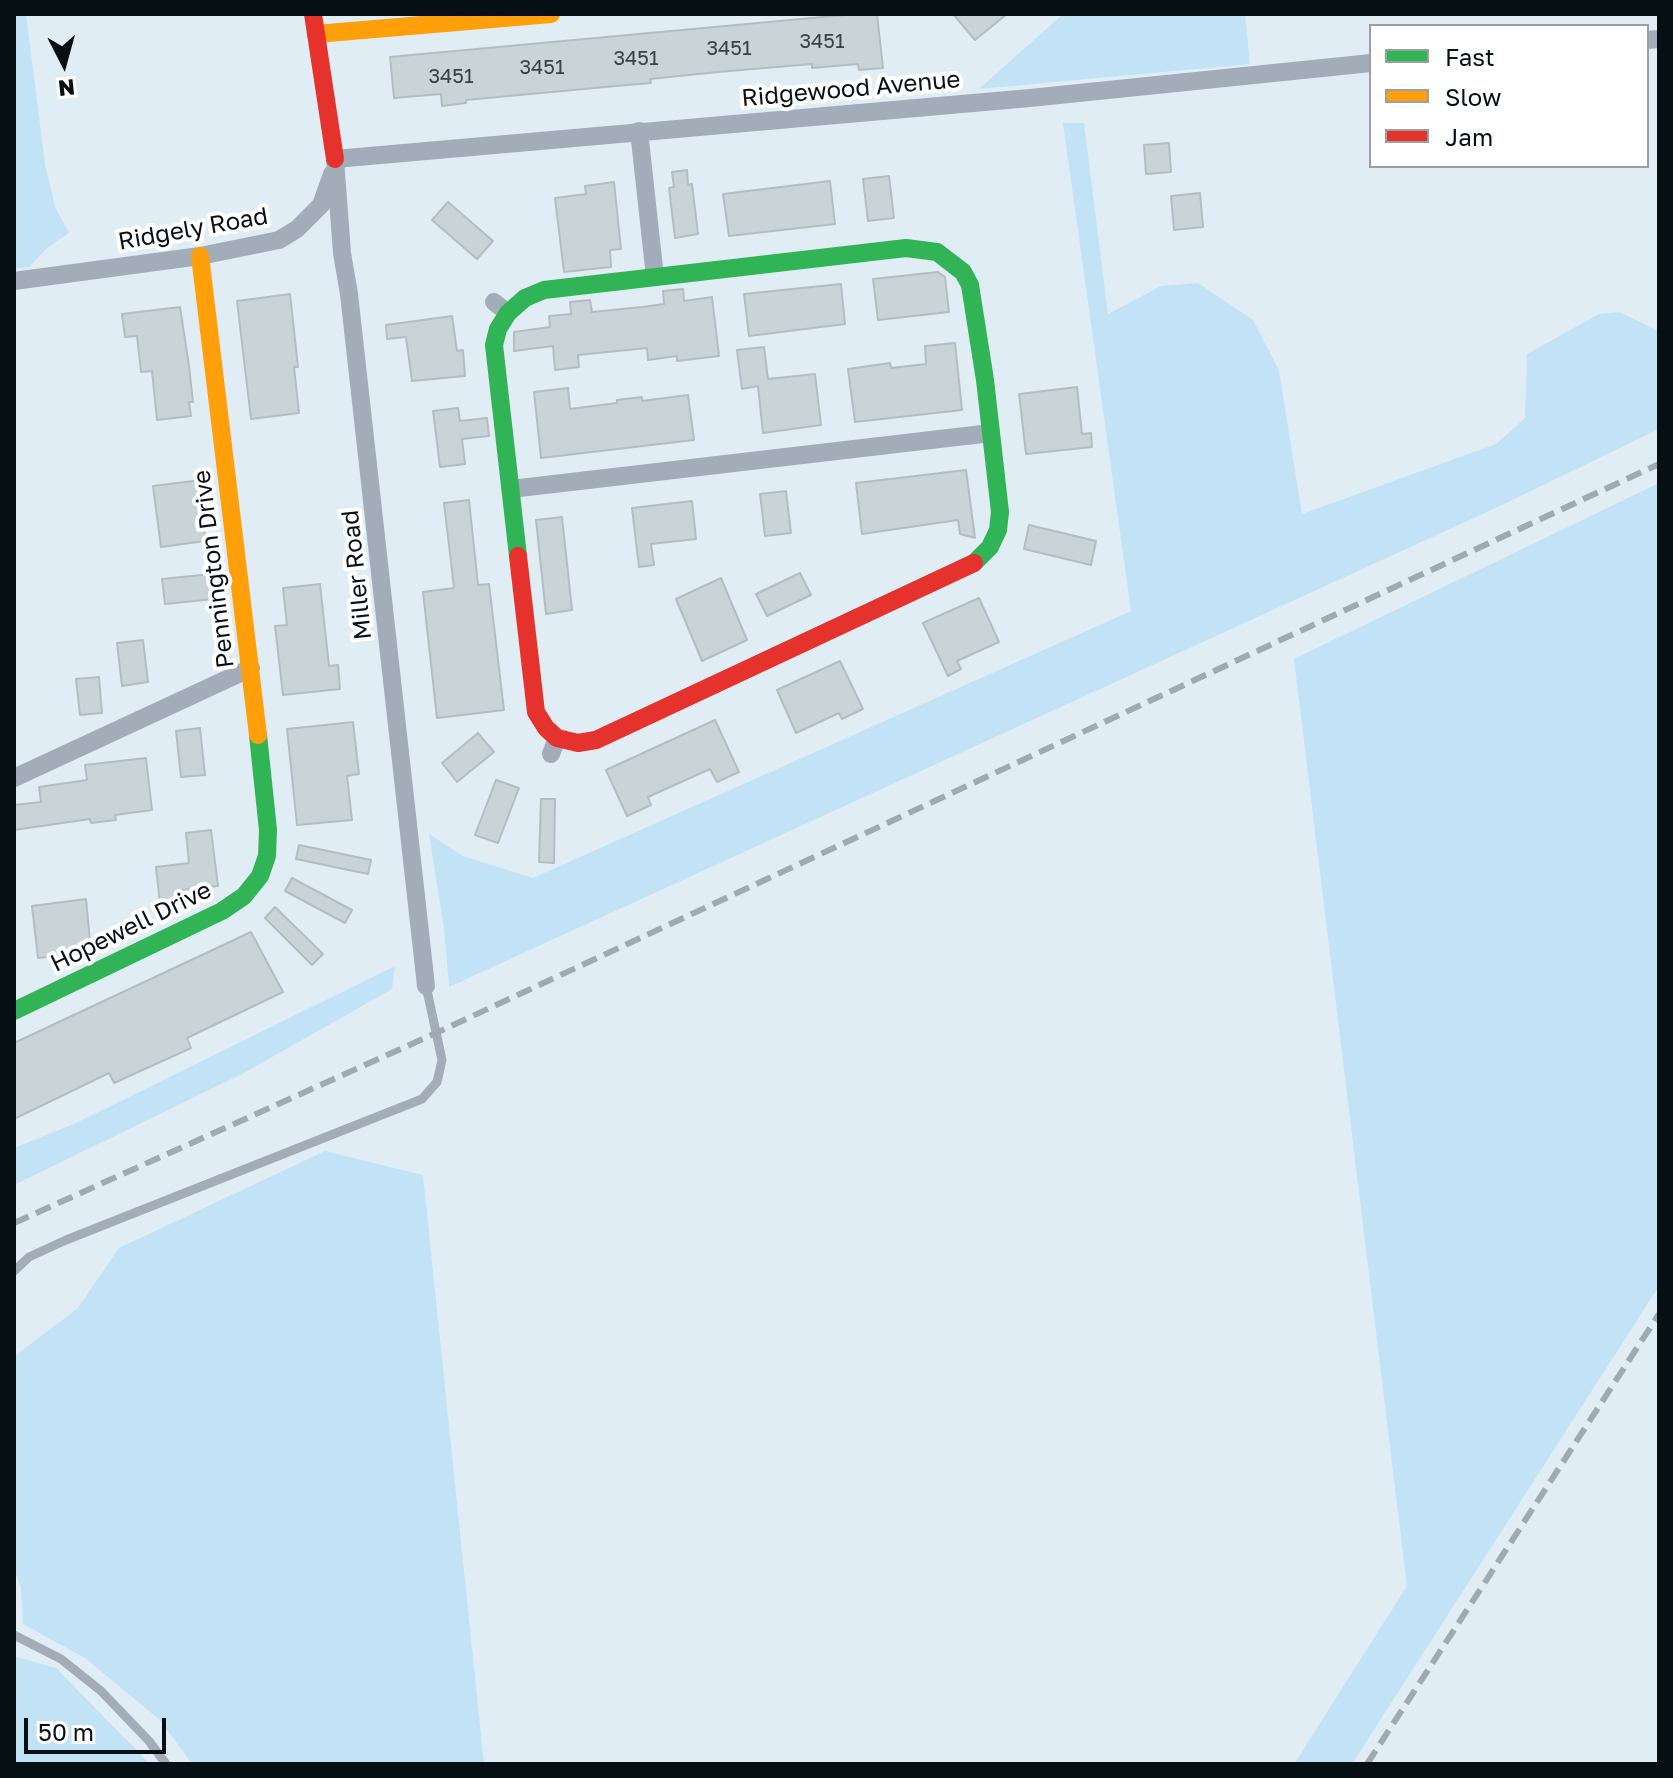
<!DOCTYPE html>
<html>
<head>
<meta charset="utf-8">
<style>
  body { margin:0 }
  #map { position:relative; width:1673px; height:1778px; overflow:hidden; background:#e1edf4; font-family:"Golos Text",sans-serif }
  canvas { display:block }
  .frame { position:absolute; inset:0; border:16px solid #061014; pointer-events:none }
  .legend { position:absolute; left:1369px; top:24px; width:280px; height:144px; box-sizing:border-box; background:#fff; border:2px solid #9b9fa1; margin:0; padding:10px 14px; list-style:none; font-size:24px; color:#061014 }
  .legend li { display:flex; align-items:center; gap:16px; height:40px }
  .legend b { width:40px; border:2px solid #9b9fa1 }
  .north { position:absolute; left:24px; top:24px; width:80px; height:80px; -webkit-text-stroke:6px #fff; paint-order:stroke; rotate:174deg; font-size:22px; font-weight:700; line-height:32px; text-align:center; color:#061014 }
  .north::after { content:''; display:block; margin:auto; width:28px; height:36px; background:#061014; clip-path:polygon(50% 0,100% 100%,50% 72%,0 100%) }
  .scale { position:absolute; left:24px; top:1718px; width:142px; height:36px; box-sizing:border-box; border:4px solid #061014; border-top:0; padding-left:10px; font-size:24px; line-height:28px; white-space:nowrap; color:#061014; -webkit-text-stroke:6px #fff; paint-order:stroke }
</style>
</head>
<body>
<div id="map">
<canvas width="1673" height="1778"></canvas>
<div class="frame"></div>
<ul class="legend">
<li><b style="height:10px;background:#30b455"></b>Fast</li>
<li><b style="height:10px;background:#ff9f0a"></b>Slow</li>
<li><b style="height:10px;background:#e5322d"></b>Jam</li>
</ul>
<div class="north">N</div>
<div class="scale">50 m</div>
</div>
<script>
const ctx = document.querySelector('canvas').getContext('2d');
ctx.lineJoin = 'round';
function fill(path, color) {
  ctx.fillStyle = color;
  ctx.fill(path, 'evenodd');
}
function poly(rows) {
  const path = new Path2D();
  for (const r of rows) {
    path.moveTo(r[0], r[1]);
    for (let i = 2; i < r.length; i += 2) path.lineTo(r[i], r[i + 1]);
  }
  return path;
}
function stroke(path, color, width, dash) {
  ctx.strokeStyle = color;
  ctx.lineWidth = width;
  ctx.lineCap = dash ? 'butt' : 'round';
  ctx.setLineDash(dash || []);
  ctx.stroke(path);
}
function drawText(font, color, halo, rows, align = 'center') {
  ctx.font = font + ' "Golos Text",sans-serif';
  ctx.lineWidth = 8;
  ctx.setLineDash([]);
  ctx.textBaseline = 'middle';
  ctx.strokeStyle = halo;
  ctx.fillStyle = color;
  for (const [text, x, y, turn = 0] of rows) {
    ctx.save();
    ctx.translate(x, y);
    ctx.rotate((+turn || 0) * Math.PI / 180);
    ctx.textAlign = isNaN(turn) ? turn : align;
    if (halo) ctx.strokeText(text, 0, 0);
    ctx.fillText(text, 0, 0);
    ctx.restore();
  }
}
fill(poly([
  [14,14,26,14,45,164,55,207,69,233,47,248,29,267,14,269],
  [1063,14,1245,14,1250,64,979,89],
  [1063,123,1084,123,1108,314,1161,286,1198,283,1253,320,1279,371,1302,514,1496,444,1525,418,1527,354,1599,314,1619,312,1659,331,1659,429,1500,506,449,987,444,928,429,834,463,856,533,878,1131,611],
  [1659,483,1659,1286,1352,1764,1294,1764,1407,1586,1294,659],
  [395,966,392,989,242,1074,14,1185,14,1148,76,1123],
  [325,1151,423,1175,484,1764,192,1764,160,1720,85,1658,23,1624,21,1587,14,1570,16,1355,77,1309,119,1248],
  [14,1656,56,1668,150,1764,14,1764]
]), '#c2e3f5');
const building = poly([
  [855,14,877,14,883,68,859,70,858,64,812,68,812,64,718,72,650,79,651,83,616,86,466,100,466,103,442,106,441,94,394,98,390,57,855,14],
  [953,14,1007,14,975,40,953,14],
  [1169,143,1171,172,1146,174,1144,145,1169,143],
  [687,170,688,185,692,184,698,234,675,238,669,188,674,187,672,172,687,170],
  [889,176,894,218,868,221,863,179,889,176],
  [830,181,835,224,729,236,723,194,830,181],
  [614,182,621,249,610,250,611,267,564,272,555,198,586,194,585,186,614,182],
  [1200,193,1203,227,1174,230,1171,196,1200,193],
  [448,202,493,241,477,259,432,220,448,202],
  [938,272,945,277,949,312,878,320,873,279,938,272],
  [841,284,845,324,749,336,744,294,841,284],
  [683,289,684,301,712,297,719,356,677,361,677,356,648,360,647,348,578,355,579,367,555,370,553,346,514,351,514,332,550,327,549,316,571,314,570,302,590,300,592,312,642,307,664,304,663,291,683,289],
  [290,294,298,367,294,367,299,413,251,419,237,301,290,294],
  [180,307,189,366,193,402,189,402,191,416,157,420,152,371,141,372,137,336,125,337,122,314,180,307],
  [452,316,457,351,463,350,465,376,412,381,406,337,387,339,386,325,452,316],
  [955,343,962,410,855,422,848,369,890,363,891,368,926,364,925,346,955,343],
  [764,347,768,379,815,374,821,425,763,433,758,386,742,389,737,350,764,347],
  [1077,387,1082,434,1091,433,1092,447,1026,454,1019,394,1077,387],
  [568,388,570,409,617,403,617,400,642,397,642,401,688,395,694,440,541,458,534,392,568,388],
  [458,408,460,421,487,418,489,436,462,439,465,464,440,467,433,411,458,408],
  [966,470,975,538,960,534,958,520,862,534,856,483,966,470],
  [201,480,205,541,161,547,153,486,201,480],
  [786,491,791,533,765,536,760,494,786,491],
  [469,500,478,585,489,584,504,710,437,718,423,592,454,588,444,503,469,500],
  [692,501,696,539,651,544,654,565,639,567,632,508,692,501],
  [562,517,572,610,546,614,536,520,562,517],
  [1029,525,1096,541,1091,565,1024,549,1029,525],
  [800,573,811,595,767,616,756,594,800,573],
  [211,574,214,599,165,604,162,579,211,574],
  [721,578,747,640,702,661,676,599,721,578],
  [320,584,329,666,338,665,340,689,283,695,275,626,287,625,283,588,320,584],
  [979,598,999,642,957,661,961,669,948,676,923,623,979,598],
  [143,640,148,682,122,686,117,643,143,640],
  [840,661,863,709,842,719,839,713,796,733,777,690,840,661],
  [99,677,102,713,80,715,76,679,99,677],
  [715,720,739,772,717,782,710,769,648,797,651,805,627,816,606,770,715,720],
  [353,722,359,774,347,776,352,820,297,825,287,729,353,722],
  [200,728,205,775,181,777,176,731,200,728],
  [478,733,494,752,457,782,442,763,478,733],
  [146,758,152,810,115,815,116,820,91,823,90,819,14,830,14,805,41,802,39,787,87,780,85,765,146,758],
  [496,780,519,788,498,843,475,835,496,780],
  [541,799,555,799,554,863,539,862,541,799],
  [211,830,218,886,183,890,185,910,161,913,156,867,189,863,186,833,211,830],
  [299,845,371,860,368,874,296,859,299,845],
  [292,878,352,910,345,923,285,891,292,878],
  [86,899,91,952,38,958,32,906,86,899],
  [275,907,323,954,312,965,265,918,275,907],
  [251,932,283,992,187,1038,191,1048,114,1083,109,1073,14,1119,14,1043,251,932]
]);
fill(building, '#c8d4d8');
stroke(building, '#b2bec1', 2);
stroke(poly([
  [14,1271,29,1257,66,1240,422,1099,437,1082,442,1060,426,986],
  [14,1635,61,1659,101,1691,149,1741,166,1764]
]), '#a3adb9', 9);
stroke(poly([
  [1647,40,1659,39],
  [639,131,655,277],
  [335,159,1030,98,1371,63],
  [335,159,342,253,349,294,426,986],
  [14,281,200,256,279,240,297,229,321,205,332,174],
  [494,302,508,313],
  [511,489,991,433],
  [551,754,557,738],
  [14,778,251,668]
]), '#a3adb9', 18);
stroke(poly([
  [906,248,937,252,963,272,970,285,985,380,1000,512,998,530,990,547,974,563],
  [518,556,494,345,498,329,508,313,525,298,544,290,906,248],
  [14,1011,222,911,244,896,260,876,267,856,268,830,258,735]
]), '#30b455', 18);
stroke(poly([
  [316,34,551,14],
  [200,256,258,735]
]), '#ff9f0a', 18);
stroke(poly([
  [313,14,335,159],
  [518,556,536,712,546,728,557,738,578,743,596,740,974,563]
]), '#e5322d', 18);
stroke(poly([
  [14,1223,436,1033,1659,464],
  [1367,1764,1659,1314]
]), '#a0aab2', 6, [16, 8]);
drawText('20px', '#384347', null, [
  ["3451",822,42],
  ["3451",729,49],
  ["3451",636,59],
  ["3451",542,68],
  ["3451",451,77]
]);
drawText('24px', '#061014', '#fff', [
  ["Ridgewood Avenue",851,89,-5],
  ["Ridgely Road",193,229,-10],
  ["Pennington Drive",214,569,-97],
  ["Miller Road",357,575,-96],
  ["Hopewell Drive",131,927,-26]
]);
</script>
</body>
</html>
